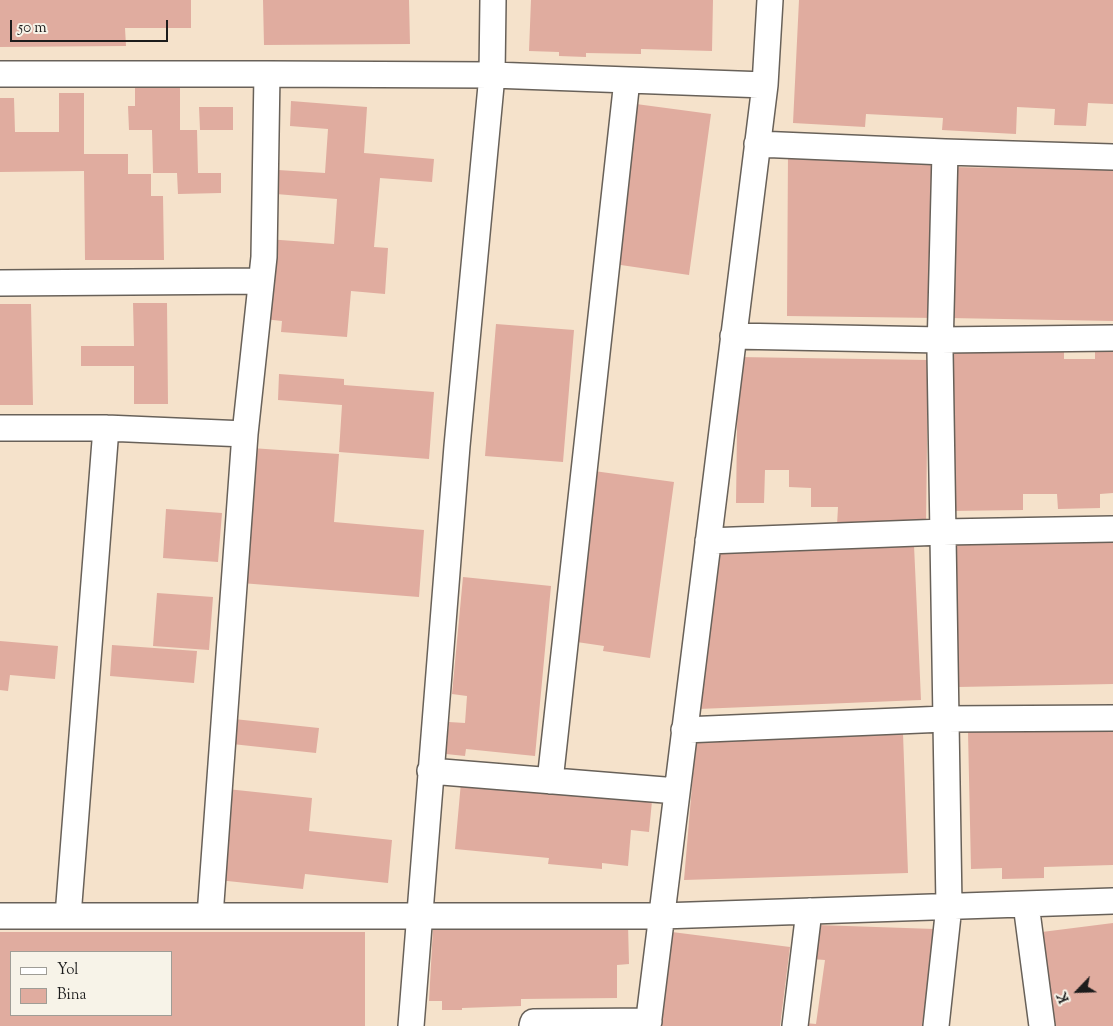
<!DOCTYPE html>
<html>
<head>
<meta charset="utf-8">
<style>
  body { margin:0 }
  #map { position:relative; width:1113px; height:1026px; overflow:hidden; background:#f5e2cb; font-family:"Sorts Mill Goudy",serif }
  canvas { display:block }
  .legend { position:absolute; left:10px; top:951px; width:162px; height:65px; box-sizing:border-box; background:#f7f3e8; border:1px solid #9f9d96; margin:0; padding:6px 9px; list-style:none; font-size:15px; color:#1c1c1c }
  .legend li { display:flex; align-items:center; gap:10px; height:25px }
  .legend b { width:25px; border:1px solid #9f9d96 }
  .north { position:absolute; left:1053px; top:966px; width:50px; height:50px; -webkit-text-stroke:4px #f7f3e8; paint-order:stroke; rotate:246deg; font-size:14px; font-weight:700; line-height:20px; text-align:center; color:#1c1c1c }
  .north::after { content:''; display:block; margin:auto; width:18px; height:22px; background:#1c1c1c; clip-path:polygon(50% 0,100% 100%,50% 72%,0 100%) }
  .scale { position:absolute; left:10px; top:20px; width:158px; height:22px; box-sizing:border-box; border:2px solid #1c1c1c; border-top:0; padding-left:6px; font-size:15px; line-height:18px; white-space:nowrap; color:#1c1c1c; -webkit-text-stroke:4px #f7f3e8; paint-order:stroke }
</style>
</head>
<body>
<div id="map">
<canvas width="1113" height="1026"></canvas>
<ul class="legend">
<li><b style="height:6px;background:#fff"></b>Yol</li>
<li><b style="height:14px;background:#e0ac9f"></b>Bina</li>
</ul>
<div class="north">K</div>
<div class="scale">50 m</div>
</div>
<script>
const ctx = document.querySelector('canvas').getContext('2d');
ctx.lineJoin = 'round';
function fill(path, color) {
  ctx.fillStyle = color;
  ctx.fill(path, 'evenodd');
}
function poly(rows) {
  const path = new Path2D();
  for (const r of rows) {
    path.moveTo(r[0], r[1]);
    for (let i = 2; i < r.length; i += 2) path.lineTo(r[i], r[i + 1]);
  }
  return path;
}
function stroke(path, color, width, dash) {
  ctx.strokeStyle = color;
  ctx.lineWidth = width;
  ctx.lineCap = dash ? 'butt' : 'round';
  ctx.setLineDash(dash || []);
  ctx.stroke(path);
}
fill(poly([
  [0,0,191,0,191,28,125,28,126,46,0,47],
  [263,0,409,0,410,44,264,45],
  [531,0,713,0,712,51,641,49,641,54,586,53,586,57,559,56,559,52,529,51],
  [799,0,1113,0,1113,104,1088,103,1086,126,1054,125,1055,109,1017,107,1016,134,942,130,943,118,866,114,865,127,793,123],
  [135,84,152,84,152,87,180,86,180,130,197,130,198,173,221,173,221,193,178,194,177,173,153,173,152,130,129,130,128,106,135,106],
  [59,93,84,93,84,154,128,154,128,174,151,174,151,196,163,196,164,260,85,260,84,171,0,172,0,98,14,98,15,132,59,132],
  [291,101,367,107,364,153,434,159,432,182,380,178,374,247,388,248,385,294,351,291,347,337,281,332,282,321,264,319,267,239,334,244,337,199,276,194,278,170,325,173,328,129,290,126],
  [636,104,711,114,689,275,614,264],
  [199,107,233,107,233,130,200,130],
  [788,153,938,155,936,318,787,316],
  [951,167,1113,170,1113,321,949,318],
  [133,303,167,303,168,404,134,404,134,366,81,366,81,346,134,346],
  [0,304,31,304,33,405,0,405],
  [496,324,574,330,563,462,485,456],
  [1064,344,1064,359,1095,359,1095,346,1113,346,1113,493,1100,494,1100,508,1058,509,1057,494,1023,494,1023,510,950,511,948,346],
  [738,357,928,360,926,526,837,525,838,507,811,507,811,488,789,487,789,470,765,470,764,503,736,503],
  [279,374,344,379,344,385,434,392,429,459,339,452,342,405,278,400],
  [251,448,339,454,334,522,424,530,419,597,241,583],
  [594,471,674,482,650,658,603,651,604,646,570,641],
  [166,509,222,513,218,562,163,558],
  [1113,535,1113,684,958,687,954,538],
  [914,545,921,700,698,709,714,553],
  [463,577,551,586,535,756,466,749,465,756,446,754,449,722,465,723,467,696,452,694],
  [157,593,213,597,209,650,153,646],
  [0,641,58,646,55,679,10,675,8,691,0,690],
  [112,645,197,651,194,683,110,676],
  [234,719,319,728,316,753,232,744],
  [1113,729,1113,865,1044,867,1044,878,1002,879,1002,868,971,869,968,732],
  [903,733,908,873,684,880,696,739],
  [461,782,652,801,649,832,631,830,628,866,602,863,602,869,548,864,549,858,455,849],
  [227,789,312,798,309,831,392,840,388,883,305,874,303,889,218,880],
  [1113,923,1113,1026,1045,1026,1034,933],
  [628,924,629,964,617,965,617,998,521,999,521,1006,462,1008,462,1010,442,1010,442,1001,429,1001,433,928],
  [817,925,935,929,922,1026,805,1026,805,1023,816,1024,825,960,812,959],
  [0,932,365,932,365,1026,0,1026],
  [11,952,171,952,171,1015,11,1015],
  [672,932,790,947,780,1026,660,1026]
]), '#e0ac9f');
const street = poly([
  [0,74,267,74,264,257,245,434,106,428,0,428],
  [267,74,492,75,765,85,648,1026],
  [765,85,770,0],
  [757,144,945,152,1113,157],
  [0,283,261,281],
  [733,336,941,340,1113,338],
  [708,541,943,532,1113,529],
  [684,730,945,719,1113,718],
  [430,771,677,791],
  [550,781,627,80],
  [1026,904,1042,1026],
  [0,916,661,916,1113,901],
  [68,916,106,428],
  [210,916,245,434],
  [411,1026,457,446,492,75,493,0],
  [532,1026,533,1022,649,1021],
  [795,1026,809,911],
  [936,1026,949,906,940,351,945,152]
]);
stroke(street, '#686159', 28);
stroke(street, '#fff', 25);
</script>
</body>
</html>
